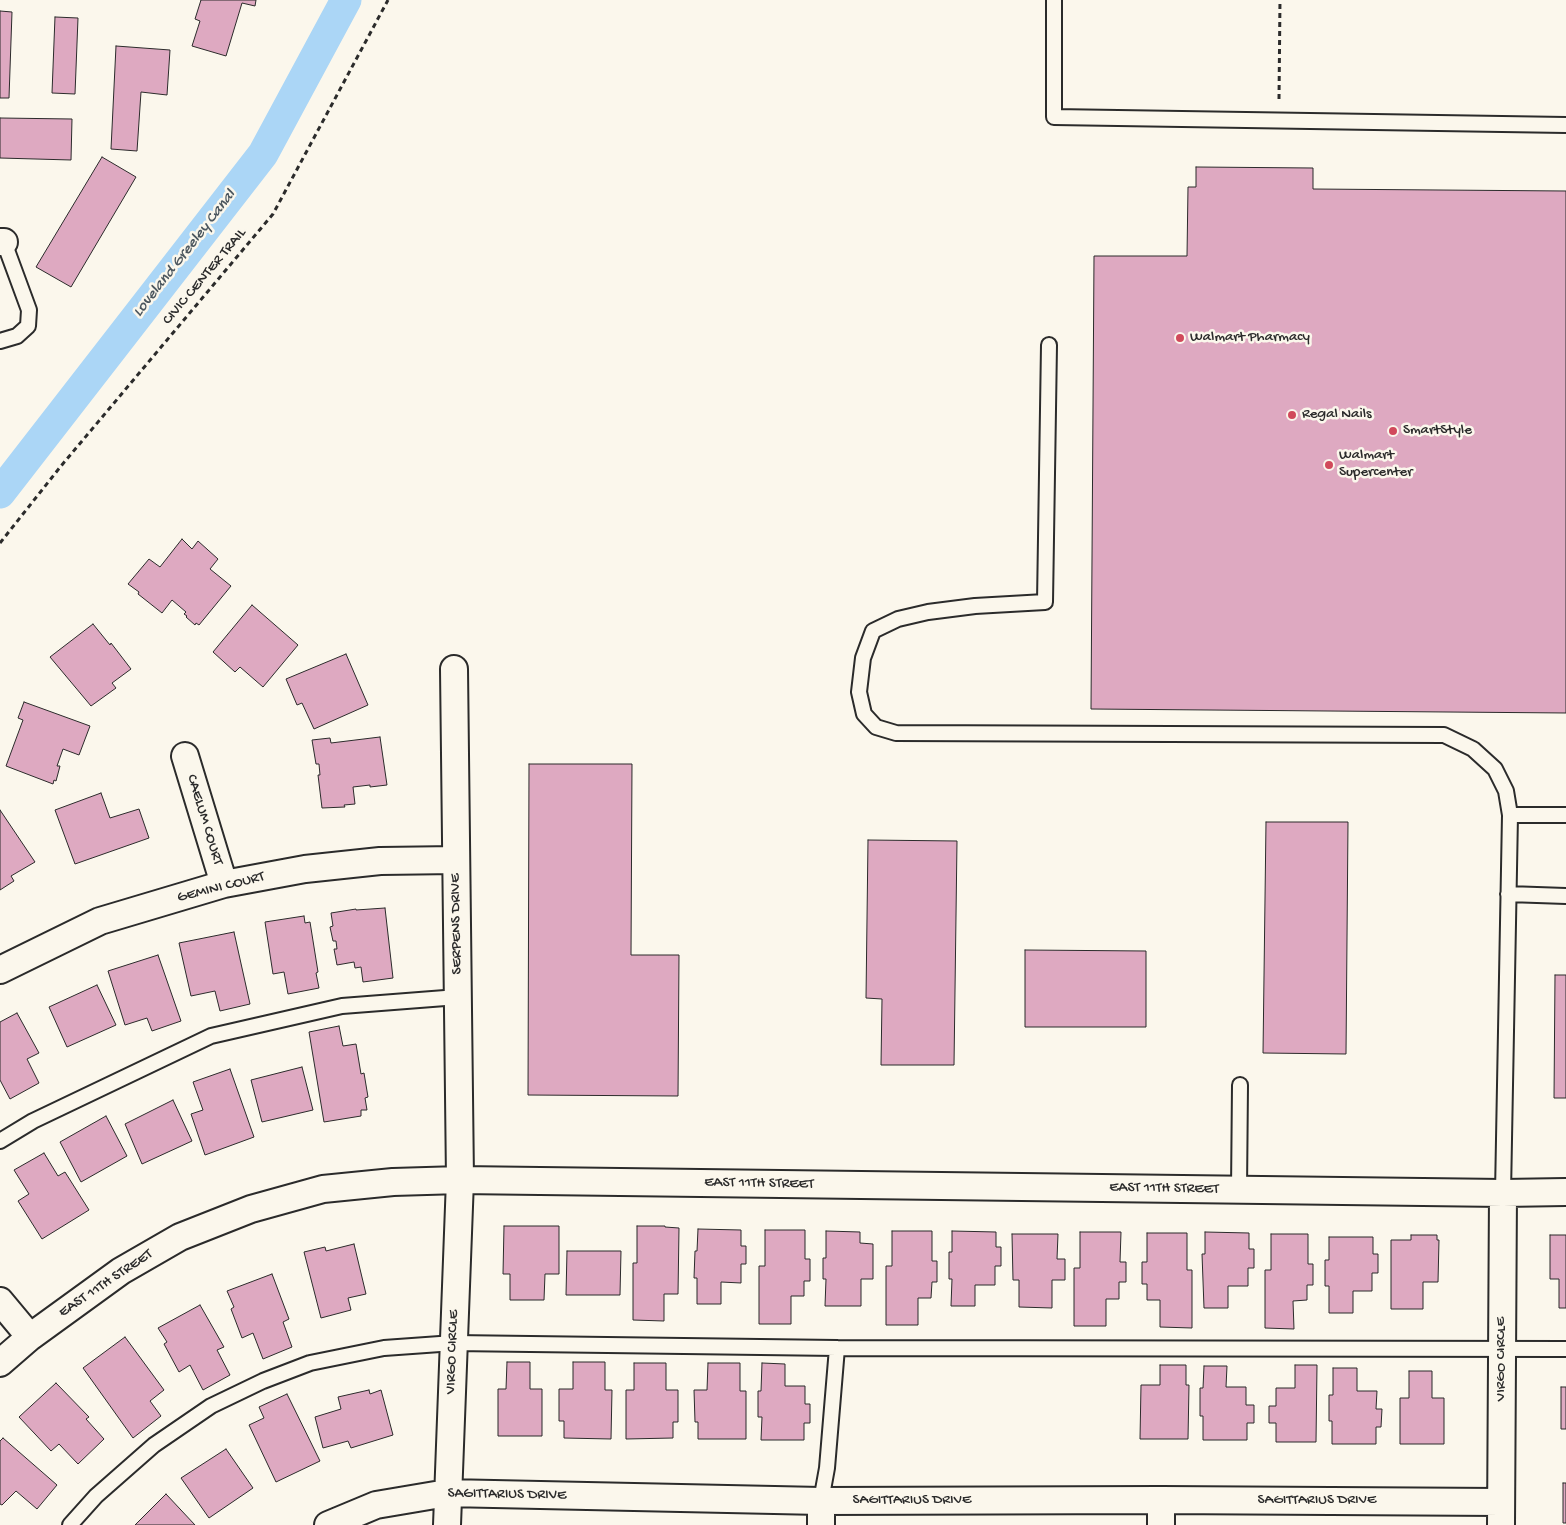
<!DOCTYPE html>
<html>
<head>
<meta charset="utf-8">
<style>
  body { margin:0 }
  canvas { display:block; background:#fbf7ec }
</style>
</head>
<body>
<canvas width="1566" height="1525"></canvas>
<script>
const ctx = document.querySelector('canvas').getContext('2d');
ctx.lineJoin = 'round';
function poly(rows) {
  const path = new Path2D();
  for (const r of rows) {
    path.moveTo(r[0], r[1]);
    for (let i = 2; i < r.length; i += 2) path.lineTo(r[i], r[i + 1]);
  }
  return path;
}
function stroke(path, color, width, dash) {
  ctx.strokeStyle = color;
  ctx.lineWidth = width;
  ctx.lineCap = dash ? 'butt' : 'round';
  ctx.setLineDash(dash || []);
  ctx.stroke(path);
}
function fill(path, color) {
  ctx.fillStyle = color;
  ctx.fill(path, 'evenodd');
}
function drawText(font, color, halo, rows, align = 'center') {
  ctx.font = font + ' "Gochi Hand",sans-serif';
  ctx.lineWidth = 5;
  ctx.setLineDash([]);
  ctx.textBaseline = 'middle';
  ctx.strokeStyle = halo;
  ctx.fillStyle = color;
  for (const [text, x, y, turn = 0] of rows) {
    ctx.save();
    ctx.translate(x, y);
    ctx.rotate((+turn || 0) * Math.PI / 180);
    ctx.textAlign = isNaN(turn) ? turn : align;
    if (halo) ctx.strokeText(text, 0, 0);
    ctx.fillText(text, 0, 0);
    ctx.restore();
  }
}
stroke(poly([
  [0,493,263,154,346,0]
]), '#abd6f6', 31);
const building = poly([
  [201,0,256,0,255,6,242,3,226,56,192,46,200,21,195,19,201,0],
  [0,11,12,12,9,98,0,98,0,11],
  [55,17,78,18,75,94,52,93,55,17],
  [116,46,170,50,167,95,141,92,137,151,111,149,116,46],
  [0,118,72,119,71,160,0,158,0,118],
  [102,157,136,177,71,287,36,267,102,157],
  [1196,167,1313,168,1313,189,1566,191,1566,713,1091,709,1094,256,1187,256,1188,187,1196,187,1196,167],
  [182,539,192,549,198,541,218,559,210,569,231,586,199,625,196,623,195,625,186,617,187,616,184,614,186,612,172,600,162,613,138,594,139,592,128,584,149,559,160,567,182,539],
  [252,605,298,645,263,687,240,667,235,672,213,652,252,605],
  [93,624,110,645,111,643,131,669,112,683,116,688,91,706,50,657,93,624],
  [346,654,368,705,314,729,302,703,297,705,286,679,346,654],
  [24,702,90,726,79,755,63,749,57,766,60,766,56,781,54,780,53,784,6,766,23,720,18,718,24,702],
  [380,737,387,785,370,787,370,785,353,787,355,804,344,805,345,807,322,808,318,775,320,775,319,764,316,764,312,740,330,738,331,743,380,737],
  [529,764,632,764,631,955,679,955,678,1096,528,1095,529,764],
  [101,793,110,818,139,809,149,838,75,864,55,810,101,793],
  [0,810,35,862,11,876,14,881,0,890,0,810],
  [1266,822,1348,822,1346,1054,1263,1053,1266,822],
  [868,840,957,841,954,1065,881,1065,882,999,866,998,868,840],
  [385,908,393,978,363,982,361,967,355,968,354,962,337,965,334,949,337,949,336,941,333,941,330,927,333,926,331,913,356,909,356,910,385,908],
  [304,916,305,923,310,922,318,972,316,973,319,988,288,994,284,972,273,974,265,922,304,916],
  [234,932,250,1004,220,1011,215,991,191,996,179,943,234,932],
  [1025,950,1146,951,1146,1027,1025,1027,1025,950],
  [158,955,181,1021,152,1031,147,1018,125,1025,108,971,158,955],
  [1555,975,1566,975,1566,1098,1554,1098,1555,975],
  [97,985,116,1025,67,1047,49,1007,97,985],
  [17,1013,39,1053,27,1059,39,1083,10,1099,0,1080,0,1022,17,1013],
  [339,1026,343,1046,356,1044,361,1074,364,1073,368,1097,365,1098,367,1110,361,1110,361,1116,324,1122,309,1032,339,1026],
  [302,1067,313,1110,262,1122,251,1080,302,1067],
  [230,1069,254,1137,205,1155,191,1114,203,1110,193,1082,230,1069],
  [173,1100,192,1141,142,1164,125,1124,173,1100],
  [106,1116,127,1156,81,1182,60,1142,106,1116],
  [44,1153,58,1176,65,1172,89,1210,42,1239,18,1201,29,1194,14,1170,44,1153],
  [504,1226,559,1226,559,1274,545,1274,544,1300,510,1300,510,1274,503,1274,504,1226],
  [637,1226,665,1226,665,1227,679,1228,678,1294,664,1294,664,1321,633,1320,633,1263,637,1263,637,1226],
  [698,1229,741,1230,741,1246,746,1246,746,1264,741,1264,741,1283,721,1282,721,1304,697,1304,697,1278,694,1278,695,1251,697,1251,698,1229],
  [765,1230,805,1230,805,1259,810,1259,810,1281,804,1281,804,1296,791,1296,791,1324,759,1324,759,1266,765,1266,765,1230],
  [826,1231,860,1232,860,1243,873,1244,873,1279,861,1279,861,1306,825,1306,826,1279,823,1279,823,1258,826,1258,826,1231],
  [892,1231,932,1231,932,1261,937,1261,937,1282,932,1282,931,1298,918,1298,918,1325,886,1325,886,1266,892,1266,892,1231],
  [952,1231,996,1232,996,1247,1001,1247,1001,1266,995,1266,995,1285,975,1285,975,1306,951,1306,952,1279,949,1279,949,1252,952,1252,952,1231],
  [1080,1232,1121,1232,1120,1262,1126,1262,1126,1282,1119,1282,1119,1299,1106,1299,1106,1326,1074,1326,1074,1268,1080,1268,1080,1232],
  [1205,1232,1249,1233,1249,1249,1254,1249,1254,1268,1248,1268,1248,1286,1228,1286,1228,1308,1204,1308,1202,1254,1205,1254,1205,1232],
  [1147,1233,1187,1233,1187,1270,1192,1270,1192,1328,1160,1327,1160,1300,1147,1300,1147,1284,1142,1284,1142,1262,1147,1262,1147,1233],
  [1012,1234,1058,1234,1057,1259,1065,1259,1065,1280,1052,1280,1052,1308,1019,1307,1019,1280,1013,1280,1012,1234],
  [1271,1234,1308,1234,1308,1264,1313,1264,1313,1285,1307,1285,1307,1300,1293,1301,1294,1329,1265,1328,1265,1270,1271,1270,1271,1234],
  [1411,1235,1437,1235,1437,1240,1439,1240,1438,1282,1423,1282,1423,1309,1391,1309,1391,1240,1411,1240,1411,1235],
  [1550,1235,1566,1235,1566,1308,1559,1308,1559,1279,1550,1279,1550,1235],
  [1329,1237,1373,1237,1373,1254,1378,1254,1378,1273,1372,1273,1372,1291,1353,1291,1353,1313,1329,1313,1329,1286,1325,1286,1325,1260,1329,1260,1329,1237],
  [354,1244,366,1294,348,1298,351,1310,321,1318,304,1252,325,1247,326,1251,354,1244],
  [567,1251,621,1251,620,1295,566,1295,567,1251],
  [272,1274,289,1319,283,1322,292,1347,263,1359,253,1333,242,1338,231,1309,234,1307,227,1291,272,1274],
  [200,1305,224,1347,217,1350,230,1375,203,1390,190,1365,179,1372,164,1344,167,1342,158,1328,200,1305],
  [125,1337,164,1390,150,1401,161,1416,133,1438,83,1368,125,1337],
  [507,1362,530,1362,530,1389,542,1389,542,1436,498,1436,498,1389,506,1389,507,1362],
  [573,1362,605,1362,605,1390,612,1390,611,1439,564,1438,564,1421,559,1421,559,1389,573,1389,573,1362],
  [634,1363,666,1363,666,1390,678,1390,678,1422,673,1422,673,1438,626,1439,626,1390,634,1390,634,1363],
  [708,1363,740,1363,740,1391,746,1391,746,1439,698,1439,698,1422,695,1422,694,1390,707,1390,708,1363],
  [762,1363,785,1364,785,1386,805,1386,805,1404,810,1404,810,1423,804,1423,804,1440,761,1440,762,1417,758,1417,758,1391,761,1391,762,1363],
  [1160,1365,1186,1365,1186,1385,1189,1385,1188,1439,1140,1439,1141,1385,1160,1385,1160,1365],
  [1295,1365,1317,1365,1316,1442,1276,1442,1276,1423,1269,1423,1269,1406,1276,1406,1276,1388,1295,1388,1295,1365],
  [1204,1366,1227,1366,1226,1387,1246,1387,1246,1405,1254,1405,1254,1423,1247,1423,1247,1440,1203,1440,1203,1416,1200,1416,1200,1388,1203,1388,1204,1366],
  [1333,1368,1357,1368,1357,1391,1377,1391,1376,1409,1382,1409,1381,1427,1376,1427,1376,1444,1332,1444,1332,1421,1329,1421,1329,1395,1333,1395,1333,1368],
  [1409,1371,1432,1371,1432,1398,1444,1398,1444,1444,1400,1444,1400,1398,1409,1398,1409,1371],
  [56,1383,89,1417,86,1419,104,1439,78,1464,59,1444,51,1451,19,1417,56,1383],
  [1561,1387,1566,1387,1566,1429,1561,1429,1561,1387],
  [369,1390,370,1394,381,1390,393,1435,351,1448,348,1441,323,1448,315,1417,341,1409,338,1397,369,1390],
  [287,1394,320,1461,276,1482,249,1425,264,1418,259,1407,287,1394],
  [3,1438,57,1485,37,1509,16,1491,2,1505,0,1504,0,1441,3,1438],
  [226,1449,253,1488,209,1518,181,1478,226,1449],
  [1563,1483,1566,1483,1566,1523,1563,1523,1563,1483],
  [166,1494,195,1525,135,1525,166,1494]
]);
fill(building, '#dea9c1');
stroke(building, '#2b2b2b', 1);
const lane = poly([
  [1054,0,1054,117,1566,125],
  [0,341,17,336,28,326,29,310,4,242],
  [1049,345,1045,602,975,606,928,612,898,619,873,631,863,658,859,692,864,714,876,727,896,733,1444,735,1473,749,1495,769,1506,791,1510,815,1503,1193],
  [1510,815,1566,815],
  [1508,894,1566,896],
  [0,1141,33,1121,211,1036,342,1006,458,997],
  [1239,1190,1240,1085],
  [821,1501,827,1468,837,1348],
  [70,1525,96,1496,154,1445,211,1406,263,1381,310,1363,384,1348,454,1343,837,1348,1566,1349]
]);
const street = poly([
  [0,242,4,242],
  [185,756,224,884],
  [0,970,100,921,224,884,305,869,380,861,456,860],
  [0,1301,30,1337],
  [0,1363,30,1337,121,1271,180,1237,251,1209,323,1189,393,1182,460,1180,1503,1193,1566,1192],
  [328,1525,376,1505,447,1493,821,1501,1161,1500,1501,1502],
  [447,1525,460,1180,454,669],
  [821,1525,821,1501],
  [1161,1525,1161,1500],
  [1501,1525,1503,1193]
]);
stroke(lane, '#2b2b2b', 18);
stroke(street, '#2b2b2b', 30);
stroke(poly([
  [1279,99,1280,0],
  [0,543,61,466,273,214,388,0]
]), '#2b2b2b', 3, [5, 4]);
stroke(lane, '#fbf7ec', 14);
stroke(street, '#fbf7ec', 26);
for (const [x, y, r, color] of [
  [1180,338,5,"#d1495b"],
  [1292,415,5,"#d1495b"],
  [1393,431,5,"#d1495b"],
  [1329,465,5,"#d1495b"]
]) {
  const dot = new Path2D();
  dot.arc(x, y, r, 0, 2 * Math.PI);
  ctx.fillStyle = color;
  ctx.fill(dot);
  stroke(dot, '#fbf7ec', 2);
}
drawText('15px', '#2b2b2b', '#fbf7ec', [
  ["CIVIC CENTER TRAIL",205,277,-50],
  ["CAELUM COURT",204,820,73],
  ["GEMINI COURT",221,888,-14],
  ["SERPENS DRIVE",457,924,-91],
  ["EAST 11TH STREET",759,1184,1],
  ["EAST 11TH STREET",1164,1189,1],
  ["EAST 11TH STREET",106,1284,-34],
  ["VIRGO CIRCLE",453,1352,-88],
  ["VIRGO CIRCLE",1502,1359,-90],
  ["SAGITTARIUS DRIVE",507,1495,1],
  ["SAGITTARIUS DRIVE",912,1501],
  ["SAGITTARIUS DRIVE",1317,1501]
]);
drawText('15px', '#2b2b2b', '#fbf7ec', [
  ["Walmart Pharmacy",1190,338],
  ["Regal Nails",1302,415],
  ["SmartStyle",1403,431],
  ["Walmart",1339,456],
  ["Supercenter",1339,473]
], 'left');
drawText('italic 16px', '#4b565e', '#fbf7ec', [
  ["Loveland Greeley Canal",185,254,-52]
]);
</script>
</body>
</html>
